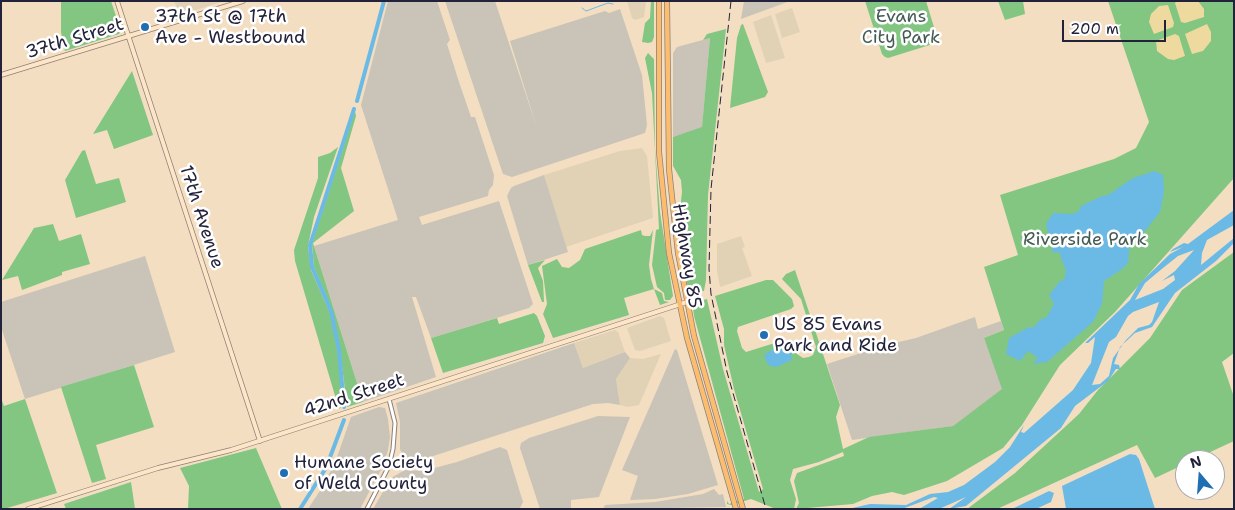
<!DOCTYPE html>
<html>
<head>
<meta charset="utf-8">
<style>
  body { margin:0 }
  #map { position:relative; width:1235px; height:510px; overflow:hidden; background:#f3dec1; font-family:"Shantell Sans",sans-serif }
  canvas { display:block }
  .frame { position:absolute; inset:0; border:2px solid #22223b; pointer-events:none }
  .north { position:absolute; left:1175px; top:450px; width:50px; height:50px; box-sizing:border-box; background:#fff; border:1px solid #a7a7b1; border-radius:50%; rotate:342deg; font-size:14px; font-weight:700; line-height:20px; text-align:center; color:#22223b }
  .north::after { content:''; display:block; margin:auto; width:18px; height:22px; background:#1f6fb2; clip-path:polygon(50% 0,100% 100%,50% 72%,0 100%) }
  .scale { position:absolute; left:1062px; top:20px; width:104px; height:22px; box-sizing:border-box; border:2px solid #22223b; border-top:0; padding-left:6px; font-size:15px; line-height:18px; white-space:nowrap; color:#22223b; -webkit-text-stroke:4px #fff; paint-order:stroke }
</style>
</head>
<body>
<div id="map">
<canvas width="1235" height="510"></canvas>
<div class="frame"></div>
<div class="north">N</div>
<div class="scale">200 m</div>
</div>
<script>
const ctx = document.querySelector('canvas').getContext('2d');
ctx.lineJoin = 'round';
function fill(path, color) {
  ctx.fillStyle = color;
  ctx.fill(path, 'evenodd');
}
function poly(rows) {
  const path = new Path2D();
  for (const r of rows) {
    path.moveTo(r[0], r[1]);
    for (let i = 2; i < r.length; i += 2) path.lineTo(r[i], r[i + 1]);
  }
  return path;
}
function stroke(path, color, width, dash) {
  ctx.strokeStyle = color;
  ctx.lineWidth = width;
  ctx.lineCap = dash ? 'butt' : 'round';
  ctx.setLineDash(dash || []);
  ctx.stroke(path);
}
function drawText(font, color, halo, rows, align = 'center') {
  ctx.font = font + ' "Shantell Sans",sans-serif';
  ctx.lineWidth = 5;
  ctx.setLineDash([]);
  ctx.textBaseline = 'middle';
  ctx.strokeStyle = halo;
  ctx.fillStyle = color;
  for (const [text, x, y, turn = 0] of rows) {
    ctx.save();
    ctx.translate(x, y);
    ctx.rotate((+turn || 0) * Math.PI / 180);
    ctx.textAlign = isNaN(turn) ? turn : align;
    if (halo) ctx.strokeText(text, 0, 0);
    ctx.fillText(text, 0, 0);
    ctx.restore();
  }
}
fill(poly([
  [174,1,224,1,180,15],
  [627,1,646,1,644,17,635,20,632,18],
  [792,8,800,32,782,38,775,14],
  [771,15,785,58,766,63,753,22],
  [642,148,647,156,653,218,566,247,544,175,620,151],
  [741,236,745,247,742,248,752,276,720,287,717,271,717,244],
  [660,316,664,318,671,341,640,351,635,350,627,328],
  [615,330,618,332,625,352,583,368,574,343],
  [661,354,639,405,628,407,620,405,616,379,630,358,643,359]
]), '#e1d2b5');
fill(poly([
  [388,1,437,1,450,40,447,44,459,82,471,117,475,117,494,175,493,185,489,190,488,196,419,217,422,225,499,201,533,304,529,308,431,338,416,297,412,297,436,377,363,402,314,246,398,220,361,105],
  [445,1,495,1,537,128,510,41,605,11,609,13,620,9,642,75,647,125,645,133,512,177,503,174],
  [744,1,790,1,741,19],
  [710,38,702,128,673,137,673,53,677,47],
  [544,175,568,252,528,265,507,196,511,188,514,186],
  [145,256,175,352,25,399,1,327,1,302],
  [975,317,978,329,1001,321,1004,330,984,338,1003,389,953,426,852,440,827,364,886,345,916,338],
  [574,343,583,368,625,352,630,358,616,379,620,405,608,403,593,404,421,460,409,459,402,454,400,449,400,422,396,403],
  [675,349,677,350,718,485,688,494,655,499,630,500,638,476,622,470],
  [379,407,385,408,388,419,390,437,388,450,382,468,360,509,308,509,323,486,336,460,351,417],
  [598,416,630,417,599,497,571,500,571,509,540,509,520,448,521,443,529,438],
  [500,447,507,450,523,502,520,508,373,509,391,478,405,470,423,471,457,462],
  [714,489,719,495,723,494,726,507,603,509,605,505,655,502,703,494]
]), '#c9c3b8');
fill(poly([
  [61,1,111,1,121,31,119,34,65,51,61,32],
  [651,1,654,1,654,37,652,42,648,43,642,42,645,23,650,18],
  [865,1,926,1,937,37,937,40,933,44,888,58,885,57,882,54],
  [998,1,1023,1,1025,14,1005,20],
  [1108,1,1234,1,1234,178,1115,312,1060,365,1022,425,1003,448,947,481,904,495,892,492,872,496,853,504,796,509,799,503,794,481,797,473,844,456,843,452,819,462,793,469,790,480,796,499,794,509,776,509,751,499,731,505,727,504,727,501,729,504,744,499,694,316,693,308,696,302,707,299,723,369,759,492,763,489,734,389,724,345,724,329,715,296,766,280,773,280,792,299,794,306,791,309,738,327,737,331,742,348,746,352,778,342,780,347,793,343,797,354,803,358,809,357,813,355,816,347,801,299,782,279,786,274,795,270,840,405,836,417,843,449,869,437,953,426,1002,389,984,338,1004,330,984,267,1018,255,1000,195,1114,159,1136,148,1149,122],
  [743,24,768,92,765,97,730,108,737,38,741,25],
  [726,29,708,195,706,280,704,291,691,293,688,289,678,228,682,192,681,180,673,166,673,137,702,127,710,38,703,40,707,34],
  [648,53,654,59,655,149,660,212,673,296,670,300,665,300,664,293,657,287,652,265,656,230,659,229,652,93,645,58],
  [132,71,153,135,114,149,107,130,93,134],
  [355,111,356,116,341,168,354,211,313,243,363,402,347,407,340,349,332,310,314,267,312,244],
  [338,147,314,217,308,246,311,270,330,313,338,353,343,406,339,409,295,261,294,250,318,178,318,157,330,153],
  [85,150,96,184,119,178,126,202,76,218,65,180,82,151],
  [53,224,59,241,81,234,90,264,62,272,62,275,22,290,18,276,2,280,34,228],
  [641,230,642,235,645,236,650,236,653,230,649,265,651,279,654,289,662,293,664,301,669,302,660,305,654,289,624,298,629,315,553,338,543,314,547,304,542,266,557,259,562,267,569,268,580,260,585,249],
  [1234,252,1234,353,1222,362,1234,397,1234,441,1193,460,1185,460,1185,464,1155,478,1137,445,997,509,967,509,1015,473,1079,414,1098,390,1150,338,1182,290],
  [545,260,538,268,543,281,544,302,542,302,528,265],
  [534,313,537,316,545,336,543,343,443,373,431,338,497,318,499,324],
  [134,365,154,427,96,445,106,479,92,483,61,387],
  [1,398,4,406,25,399,57,493,4,509,1,509],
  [256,448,282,509,188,509,189,486,180,468],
  [131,482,135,509,66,509,64,504]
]), '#82c681');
fill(poly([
  [1177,1,1198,1,1204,9,1204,17,1185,23,1181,22,1175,3],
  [1168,5,1174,23,1173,27,1154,34,1149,22,1151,14,1159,6],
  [1207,24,1211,32,1211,41,1203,51,1192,54,1185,34],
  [1175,34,1179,36,1185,56,1174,60,1168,59,1157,51,1156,41]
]), '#eeda9e');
fill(poly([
  [1155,171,1163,175,1164,192,1160,212,1141,236,1130,241,1128,263,1122,269,1104,281,1102,304,1093,322,1047,362,1033,364,1038,358,1028,351,1020,361,1006,354,1009,338,1027,328,1034,327,1041,319,1046,318,1054,304,1049,295,1060,281,1064,280,1066,271,1059,252,1053,253,1046,224,1053,213,1071,214,1078,212,1081,206,1102,196,1108,195,1133,178],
  [1234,210,1234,225,1207,240,1202,253,1201,265,1234,238,1234,243,1216,261,1175,293,1152,327,1135,333,1120,347,1114,364,1119,365,1120,369,1116,369,1108,381,1075,406,1061,428,966,506,949,509,966,497,939,509,919,509,938,498,934,497,902,509,848,509,870,504,906,505,930,494,948,492,964,485,995,462,1010,447,1024,425,1021,432,1024,433,1073,390,1091,363,1095,337,1088,343,1085,343,1130,300,1139,284,1170,254,1183,247,1170,252,1173,249,1184,243,1188,244],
  [1194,250,1175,271,1162,281,1174,275,1175,280,1163,289,1135,300,1145,283,1163,268,1178,256],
  [1159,302,1152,322,1149,325,1138,328,1126,340,1113,358,1109,376,1100,384,1092,385,1109,342,1116,337,1128,316,1133,312],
  [775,348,791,352,792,360,776,367,768,365,764,355],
  [1130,454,1136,455,1139,459,1155,509,1066,509,1062,486],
  [1049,491,1054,493,1051,502,1036,509,1012,509]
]), '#6bbae5');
stroke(poly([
  [582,8,586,11,608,3,613,4]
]), '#6bbae5', 1);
stroke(poly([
  [357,101,384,1],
  [344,407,339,350,331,311,312,267,310,245,354,109],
  [300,509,326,468,344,420]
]), '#6bbae5', 4);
const tertiary = poly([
  [367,509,389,466,393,449,395,423,389,399]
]);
const secondary = poly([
  [117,1,260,441],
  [1,75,243,1],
  [28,509,158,468,231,450,687,302]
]);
const trunk = poly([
  [659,1,659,152,669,253,687,338,736,509],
  [667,1,669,169,678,253,694,336,743,509]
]);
stroke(tertiary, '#8a807e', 5);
stroke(secondary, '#8a807e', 5.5);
stroke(trunk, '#8a807e', 6);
stroke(tertiary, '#fff', 3);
stroke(secondary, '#fee5c5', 4);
stroke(trunk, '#fcbd6f', 4.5);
stroke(poly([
  [731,1,711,189,709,269,711,294,727,372,766,509]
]), '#22223b', 1, [8, 4]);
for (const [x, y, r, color] of [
  [145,27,5,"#1f6fb2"],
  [764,335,5,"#1f6fb2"],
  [284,473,5,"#1f6fb2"]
]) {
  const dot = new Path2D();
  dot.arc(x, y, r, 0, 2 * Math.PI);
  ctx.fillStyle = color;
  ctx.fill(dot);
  stroke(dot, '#fff', 2);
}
drawText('18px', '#22223b', '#fff', [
  ["37th St @ 17th",155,17],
  ["Ave - Westbound",155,38],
  ["US 85 Evans",774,325],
  ["Park and Ride",774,346],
  ["Humane Society",294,463],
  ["of Weld County",294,484]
], 'left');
drawText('18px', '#445b54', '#fff', [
  ["Evans",901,17],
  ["City Park",901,38],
  ["Riverside Park",1085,240]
]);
drawText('18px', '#22223b', '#fff', [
  ["37th Street",75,39,-17],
  ["17th Avenue",201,217,72],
  ["Highway 85",686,256,81],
  ["42nd Street",354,396,-18]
]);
</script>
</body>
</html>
